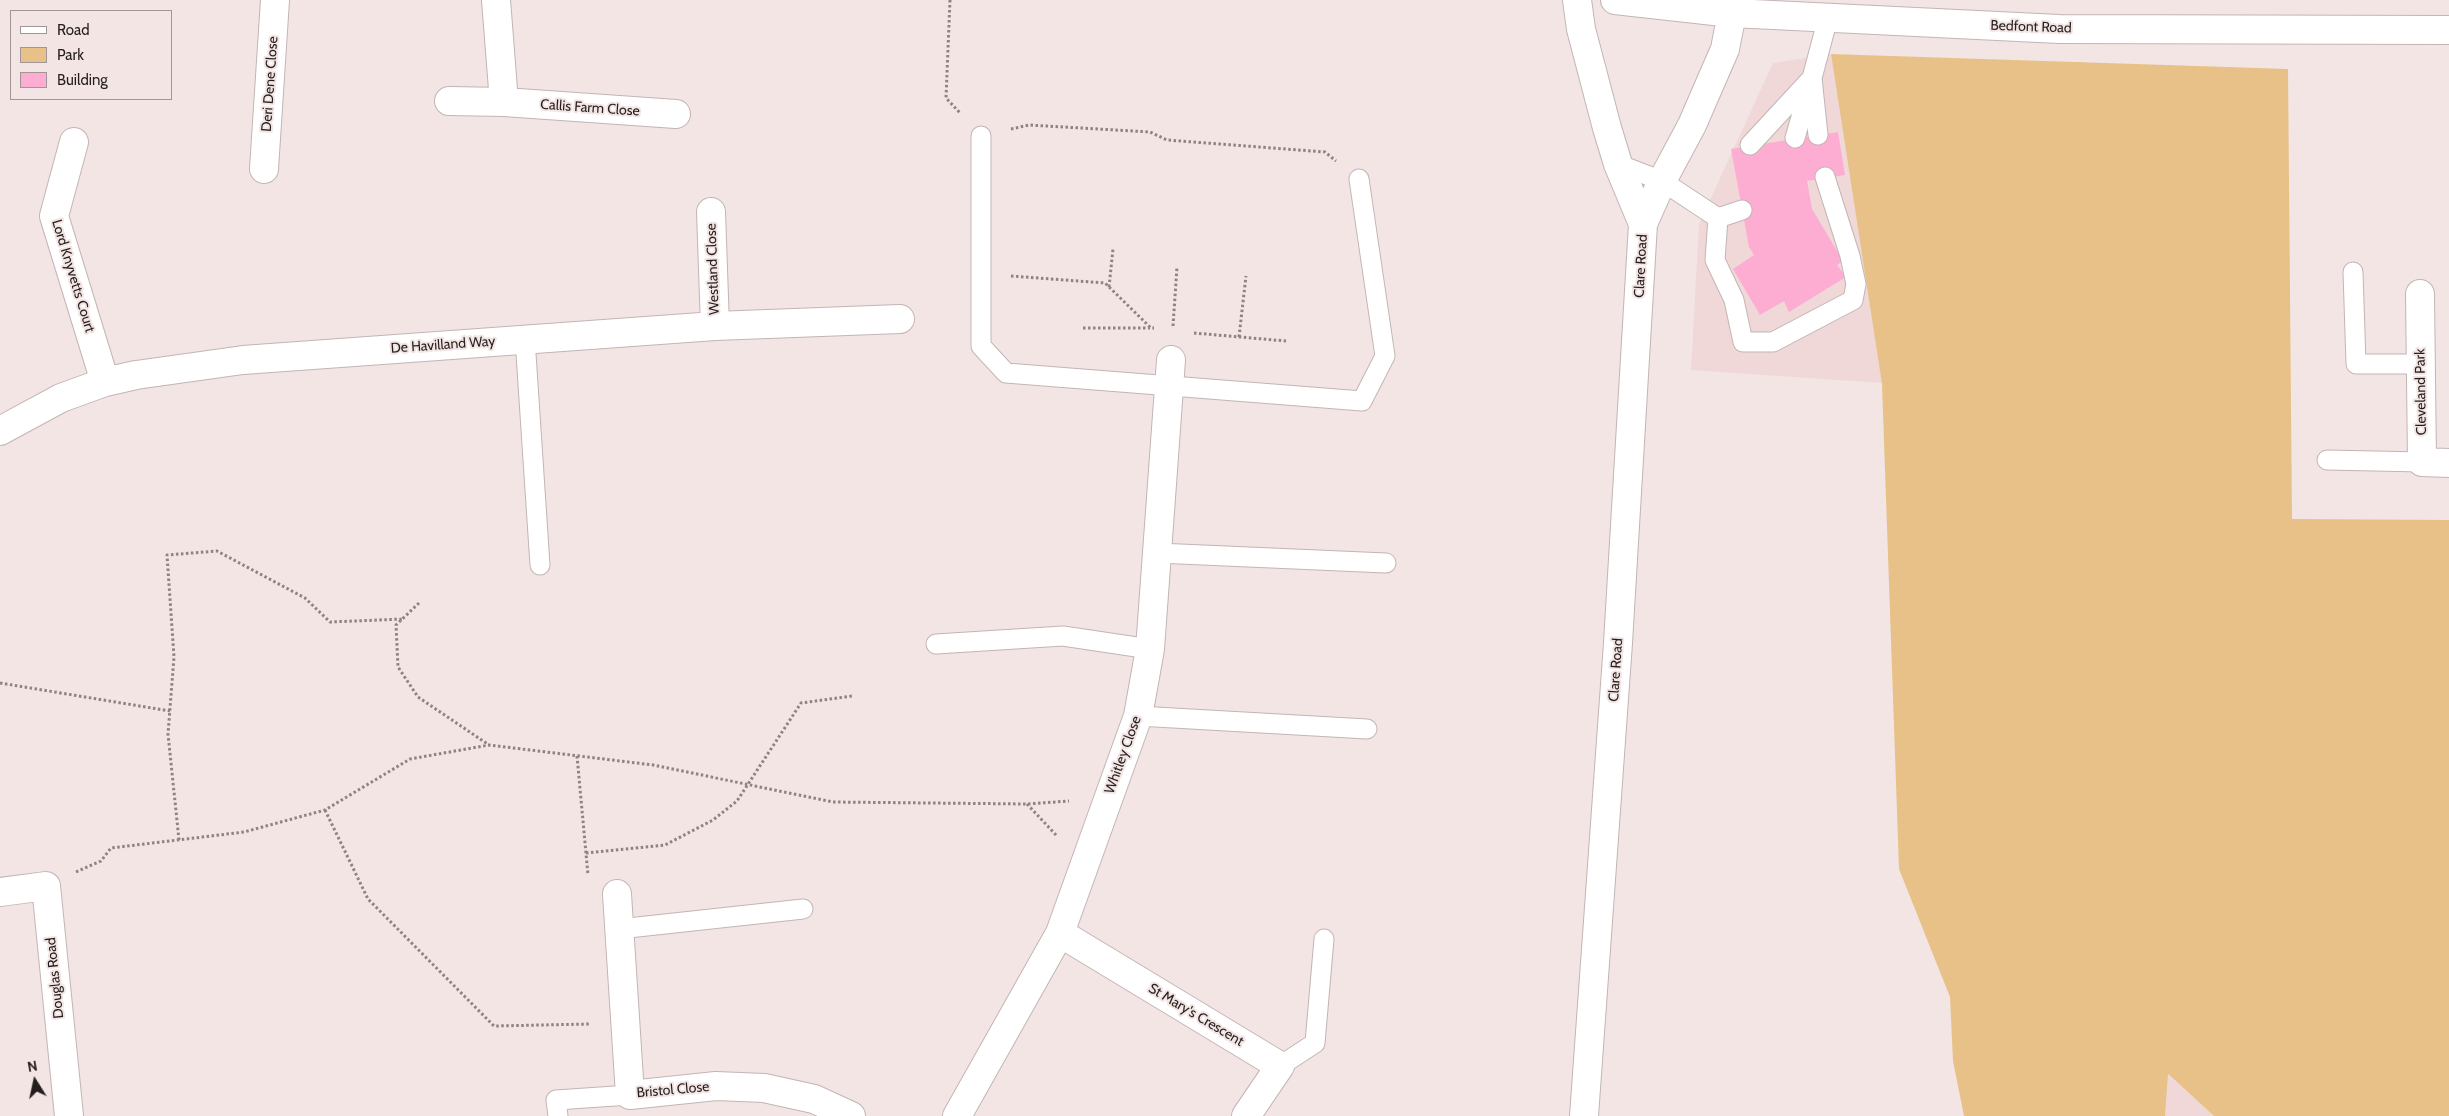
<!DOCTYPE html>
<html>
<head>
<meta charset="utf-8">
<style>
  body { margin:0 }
  #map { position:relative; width:2449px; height:1116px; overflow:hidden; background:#f3e5e4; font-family:Cabin,sans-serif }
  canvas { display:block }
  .legend { position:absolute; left:10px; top:10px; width:162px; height:90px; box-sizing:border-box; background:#f3e5e4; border:1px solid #a09695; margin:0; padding:6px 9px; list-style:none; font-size:15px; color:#241f1e }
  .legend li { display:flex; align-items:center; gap:10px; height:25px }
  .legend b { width:25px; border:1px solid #a09695 }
  .north { position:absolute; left:10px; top:1056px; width:50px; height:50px; -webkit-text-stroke:4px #f3e5e4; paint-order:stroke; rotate:350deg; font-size:14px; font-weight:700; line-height:20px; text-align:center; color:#241f1e }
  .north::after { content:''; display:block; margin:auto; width:18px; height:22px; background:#241f1e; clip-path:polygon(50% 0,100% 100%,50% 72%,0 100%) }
</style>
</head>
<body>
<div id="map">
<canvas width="2449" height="1116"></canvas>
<ul class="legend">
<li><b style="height:6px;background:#fff"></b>Road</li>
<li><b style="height:14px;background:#e7c188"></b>Park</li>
<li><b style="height:14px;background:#fdadd1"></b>Building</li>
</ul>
<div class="north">N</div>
</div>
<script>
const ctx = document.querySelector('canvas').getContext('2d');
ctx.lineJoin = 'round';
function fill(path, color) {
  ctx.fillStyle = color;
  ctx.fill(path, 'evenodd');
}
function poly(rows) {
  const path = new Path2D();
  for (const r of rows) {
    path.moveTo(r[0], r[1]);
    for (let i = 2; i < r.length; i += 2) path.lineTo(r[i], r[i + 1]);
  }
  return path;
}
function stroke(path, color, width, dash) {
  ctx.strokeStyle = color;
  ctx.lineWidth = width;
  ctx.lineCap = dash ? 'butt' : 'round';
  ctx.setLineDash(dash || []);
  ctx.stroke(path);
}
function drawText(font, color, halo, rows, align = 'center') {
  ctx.font = font + ' Cabin,sans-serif';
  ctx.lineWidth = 4;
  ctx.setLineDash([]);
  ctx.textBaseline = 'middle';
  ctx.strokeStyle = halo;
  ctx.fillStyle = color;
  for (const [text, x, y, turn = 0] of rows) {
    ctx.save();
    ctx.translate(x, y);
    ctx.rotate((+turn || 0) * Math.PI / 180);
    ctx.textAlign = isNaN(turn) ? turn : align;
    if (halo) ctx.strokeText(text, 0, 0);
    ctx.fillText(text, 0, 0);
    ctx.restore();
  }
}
fill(poly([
  [1831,54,1882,383,1691,370,1699,224,1773,63],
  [2167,1074,2214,1116,2165,1116]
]), '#efd8d7');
fill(poly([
  [1831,54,2288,69,2292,519,2449,520,2449,1116,2214,1116,2168,1074,2165,1116,1964,1116,1953,1061,1950,997,1899,869,1882,384]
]), '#e7c188');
fill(poly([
  [1838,132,1845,175,1807,181,1812,209,1843,261,1837,265,1846,277,1789,312,1784,301,1760,315,1733,269,1754,255,1749,247,1731,149]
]), '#fdadd1');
const lane = poly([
  [1818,135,1812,78,1828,18],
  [981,136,981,346,1006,373,1362,401,1385,356,1359,179],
  [1795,138,1809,89],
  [1750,145,1812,78],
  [1618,164,1662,181,1718,218,1715,260,1734,300,1743,342,1773,342,1853,300,1856,284,1850,256,1825,177],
  [1718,218,1742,210],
  [2353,272,2356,364,2421,364],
  [525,339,540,565],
  [2327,460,2422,462],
  [1157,553,1386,563],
  [936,644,1063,636,1150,649],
  [1138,716,1367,729],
  [619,929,803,909],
  [1280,1066,1315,1043,1324,939],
  [558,1116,556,1100,630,1095]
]);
const street = poly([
  [496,0,504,102],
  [1577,0,1581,29,1607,128,1618,164,1643,224],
  [1615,0,1732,13,2059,29,2449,30],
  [449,101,504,102,676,114],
  [74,142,54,216,105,382],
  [264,169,275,0],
  [711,212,715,326],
  [2420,294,2422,462,2449,463],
  [0,431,61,398,105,382,136,375,243,360,715,326,900,319],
  [0,892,46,886,69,1116],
  [617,894,630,1095,716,1086,764,1088,814,1099,851,1116],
  [1060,933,1280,1066,1246,1116],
  [957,1116,1060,933,1138,716,1150,649,1171,360],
  [1584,1116,1618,643,1643,224,1662,181,1692,125,1725,49,1732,13]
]);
stroke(lane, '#c3b5b5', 21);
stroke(street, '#c3b5b5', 30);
stroke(poly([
  [950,0,946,98,961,114],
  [1011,129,1029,125,1150,132,1167,140,1325,152,1336,161],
  [1011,276,1105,283,1151,328,1154,328],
  [1109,287,1113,249],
  [1173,326,1177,267],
  [1083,328,1150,328],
  [1194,333,1286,341],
  [1239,337,1246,276],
  [419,603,396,625,398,667,418,697,489,745],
  [0,683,170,711],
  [577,756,588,875],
  [1027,804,1057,836],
  [325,810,368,899,494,1026,590,1024],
  [179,840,168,734,174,657,167,555,217,551,305,598,330,622,403,619],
  [586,853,665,845,713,820,737,801,801,703,852,696],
  [76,872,101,861,111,848,244,832,325,810,410,759,489,745,653,765,833,802,1027,804,1069,801]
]), '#8d8382', 3, [2.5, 2.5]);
stroke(lane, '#fff', 19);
stroke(street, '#fff', 28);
drawText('14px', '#241f1e', '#f3e5e4', [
  ["Bedfont Road",2031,27,2],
  ["Deri Dene Close",270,84,-86],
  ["Callis Farm Close",590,108,4],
  ["Clare Road",1641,266,-87],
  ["Westland Close",713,269,-92],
  ["Lord Knyvetts Court",73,276,73],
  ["De Havilland Way",443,345,-4],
  ["Cleveland Park",2421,392,-91],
  ["Clare Road",1616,670,-86],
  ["Whitley Close",1123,755,-70],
  ["Douglas Road",55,978,-96],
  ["St Mary's Crescent",1196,1015,31],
  ["Bristol Close",673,1090,-5]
]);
</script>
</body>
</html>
